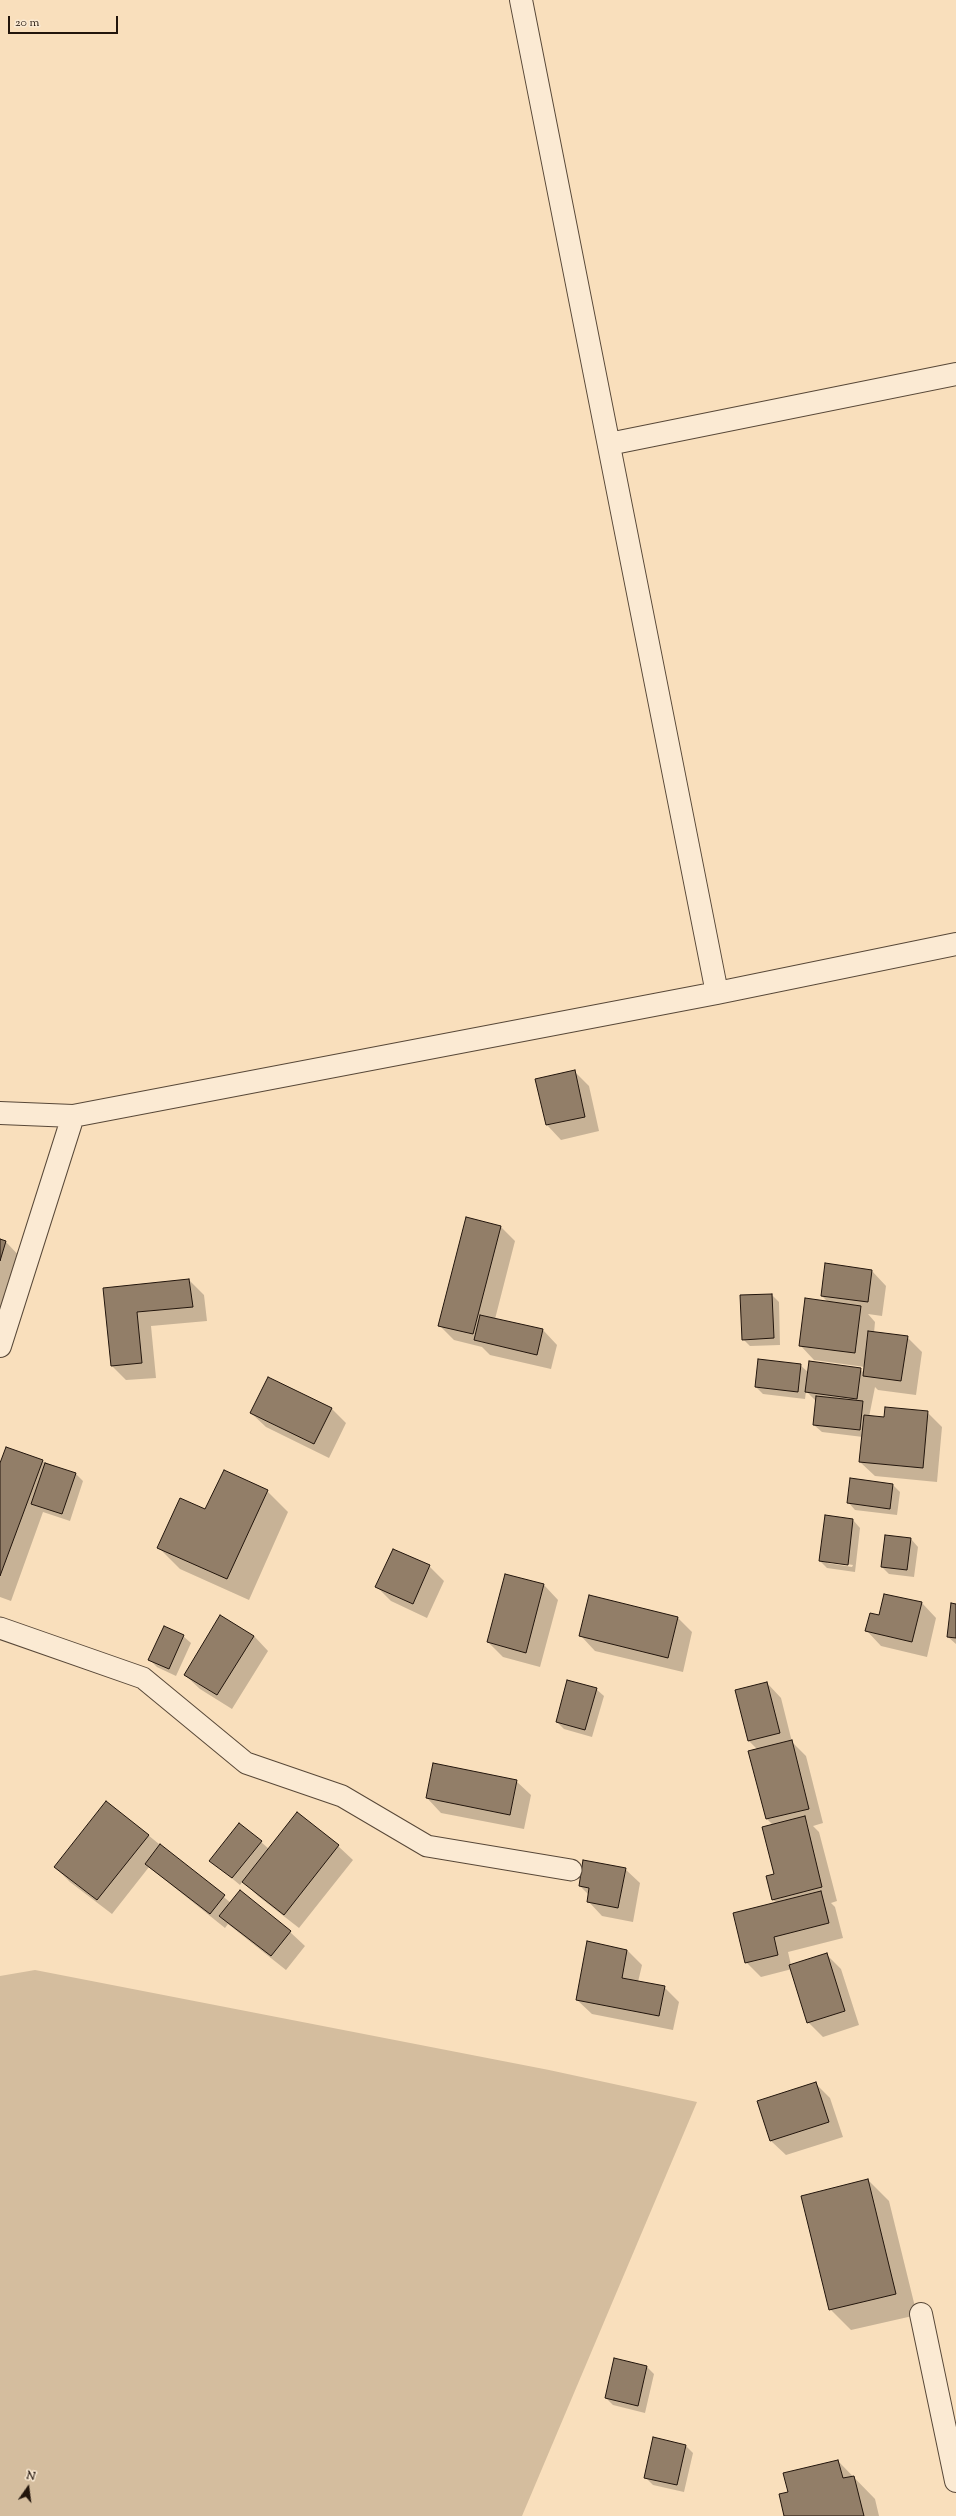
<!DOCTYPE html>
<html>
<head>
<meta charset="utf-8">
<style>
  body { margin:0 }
  #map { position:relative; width:956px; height:2516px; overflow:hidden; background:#f9dfbc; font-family:"Sorts Mill Goudy",serif }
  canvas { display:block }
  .north { position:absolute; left:8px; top:2468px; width:40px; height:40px; -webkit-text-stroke:3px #fbead3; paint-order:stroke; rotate:14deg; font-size:11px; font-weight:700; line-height:16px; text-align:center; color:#22150c }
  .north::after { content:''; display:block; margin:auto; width:14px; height:18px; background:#22150c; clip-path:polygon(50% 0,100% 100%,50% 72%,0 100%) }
  .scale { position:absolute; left:8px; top:16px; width:110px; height:18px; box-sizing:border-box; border:2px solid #22150c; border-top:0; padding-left:5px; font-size:12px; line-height:14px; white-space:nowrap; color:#22150c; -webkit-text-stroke:3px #fbead3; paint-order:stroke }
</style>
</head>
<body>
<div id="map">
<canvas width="956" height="2516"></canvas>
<div class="north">N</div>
<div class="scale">20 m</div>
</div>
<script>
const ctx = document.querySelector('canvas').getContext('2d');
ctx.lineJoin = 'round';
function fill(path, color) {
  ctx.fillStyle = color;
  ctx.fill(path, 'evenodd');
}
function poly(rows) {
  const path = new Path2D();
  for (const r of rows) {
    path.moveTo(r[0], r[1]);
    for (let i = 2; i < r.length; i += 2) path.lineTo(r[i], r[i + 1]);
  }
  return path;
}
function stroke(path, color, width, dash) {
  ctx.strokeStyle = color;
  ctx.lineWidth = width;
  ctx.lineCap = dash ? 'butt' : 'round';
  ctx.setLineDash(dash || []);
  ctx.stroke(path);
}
fill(poly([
  [35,1970,549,2070,697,2102,522,2516,0,2516,0,1976]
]), '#d4bd9e');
fill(poly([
  [574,1071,589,1086,599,1131,561,1140,547,1125],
  [501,1227,515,1241,495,1319,543,1330,557,1345,551,1369,490,1355,482,1347,454,1340,439,1325],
  [0,1240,5,1241,26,1263,0,1356],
  [872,1271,886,1286,882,1316,868,1314,875,1322,874,1333,907,1337,922,1352,916,1395,878,1390,875,1387,869,1417,885,1418,927,1412,942,1427,937,1482,875,1476,860,1462,863,1437,822,1432,814,1425,817,1402,806,1391,805,1399,763,1394,756,1387,800,1365,809,1373,860,1369,864,1373,865,1367,814,1360,800,1345,829,1303,822,1296],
  [189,1280,204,1295,207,1321,151,1326,156,1378,126,1380,112,1366,104,1289],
  [772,1295,779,1302,780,1345,750,1346,743,1339],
  [332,1409,346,1423,329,1458,266,1427,251,1413],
  [42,1461,76,1474,83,1481,70,1521,43,1512,11,1601,0,1597,0,1466],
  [851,1479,893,1485,900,1492,897,1515,855,1510,848,1502],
  [267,1491,288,1512,249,1600,180,1569,159,1548,206,1511],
  [853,1520,860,1528,855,1572,827,1568,820,1561],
  [827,1561,853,1565,852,1567,827,1563],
  [911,1539,918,1547,914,1577,889,1574,882,1567],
  [429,1566,444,1581,427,1618,391,1601,377,1587],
  [544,1585,558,1600,540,1667,503,1657,488,1642],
  [885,1595,922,1603,936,1618,927,1657,881,1646,867,1631,880,1617],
  [956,1605,956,1644,948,1637],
  [677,1617,692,1632,683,1672,595,1651,581,1636],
  [183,1636,191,1643,176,1676,157,1667,150,1660],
  [254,1636,268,1651,232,1709,200,1689,185,1675],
  [767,1683,781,1698,792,1742,806,1756,823,1823,813,1826,819,1832,837,1901,831,1903,835,1907,843,1938,788,1952,791,1965,826,1954,841,1969,859,2025,823,2037,808,2022,792,1969,761,1977,746,1962,777,1903,772,1899,775,1875,773,1825,767,1819,750,1752,758,1750,749,1741,737,1691],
  [596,1689,604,1696,592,1737,564,1729,557,1722],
  [516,1781,531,1795,524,1829,441,1813,427,1798],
  [148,1835,231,1903,290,1932,305,1946,286,1970,228,1924,225,1928,149,1867,112,1914,70,1882,55,1867],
  [261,1842,269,1849,338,1846,353,1860,299,1928,258,1896,243,1881,240,1885,211,1861],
  [625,1869,640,1883,633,1922,602,1916,588,1901,589,1895,580,1886],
  [588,1943,627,1950,642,1965,638,1982,664,1987,679,2002,673,2030,592,2014,577,2000],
  [815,2083,830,2098,843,2137,786,2155,771,2141],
  [868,2180,889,2201,917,2315,851,2330,830,2309],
  [647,2367,654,2374,645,2413,613,2405,606,2398],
  [654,2439,686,2446,693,2453,684,2492,653,2485,645,2477],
  [838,2461,875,2499,879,2516,785,2516,789,2493]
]), '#0003');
const building = poly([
  [575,1070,585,1117,546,1125,535,1079,575,1070],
  [466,1217,501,1226,473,1334,438,1326,466,1217],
  [0,1239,6,1241,0,1261,0,1239],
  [825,1263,872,1270,868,1302,821,1296,825,1263],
  [189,1279,193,1307,137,1312,142,1363,111,1366,103,1288,189,1279],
  [772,1294,774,1338,742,1340,740,1295,772,1294],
  [805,1298,861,1306,855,1353,799,1346,805,1298],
  [480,1315,543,1329,537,1355,474,1340,480,1315],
  [868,1331,908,1336,901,1381,863,1376,868,1331],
  [758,1359,801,1364,798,1392,755,1387,758,1359],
  [809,1361,861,1368,857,1399,805,1392,809,1361],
  [268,1377,332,1408,314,1444,250,1413,268,1377],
  [816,1396,863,1401,860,1430,813,1425,816,1396],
  [885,1407,928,1411,923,1468,859,1462,864,1415,884,1417,885,1407],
  [6,1447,43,1460,0,1576,0,1463,6,1447],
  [45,1463,76,1473,62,1514,31,1504,45,1463],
  [224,1470,268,1490,227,1579,157,1548,180,1498,205,1509,224,1470],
  [850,1478,893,1484,890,1509,847,1503,850,1478],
  [825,1515,853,1519,848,1565,819,1561,825,1515],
  [885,1535,911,1538,907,1570,881,1567,885,1535],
  [393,1549,430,1565,413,1604,375,1587,393,1549],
  [505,1574,544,1584,526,1653,487,1642,505,1574],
  [884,1594,922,1602,912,1642,865,1631,870,1613,879,1615,884,1594],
  [589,1595,678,1617,668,1658,579,1636,589,1595],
  [951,1603,956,1604,956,1638,947,1637,951,1603],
  [220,1615,254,1636,217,1695,184,1675,220,1615],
  [164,1626,184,1635,169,1669,148,1660,164,1626],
  [567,1680,597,1688,585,1730,556,1722,567,1680],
  [767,1682,780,1733,748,1741,735,1690,767,1682],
  [792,1740,809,1809,766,1819,748,1751,792,1740],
  [433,1763,517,1780,510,1815,426,1798,433,1763],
  [106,1801,149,1835,97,1900,54,1867,106,1801],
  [297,1812,339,1845,284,1915,242,1882,297,1812],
  [805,1816,822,1887,772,1900,766,1876,774,1874,762,1827,805,1816],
  [239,1823,262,1841,232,1878,209,1861,239,1823],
  [160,1844,225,1895,210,1914,145,1864,160,1844],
  [583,1860,626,1868,618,1908,587,1902,589,1888,579,1886,583,1860],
  [240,1890,291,1931,271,1956,219,1916,240,1890],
  [821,1891,829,1923,774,1937,778,1955,745,1963,733,1913,821,1891],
  [587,1941,627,1950,622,1978,665,1986,659,2016,576,2000,587,1941],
  [827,1953,845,2011,807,2023,789,1965,827,1953],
  [816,2082,829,2122,770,2141,757,2101,816,2082],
  [868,2179,896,2294,829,2310,801,2196,868,2179],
  [614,2358,647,2366,638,2406,605,2398,614,2358],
  [653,2437,686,2445,677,2485,644,2478,653,2437],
  [838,2460,843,2478,854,2476,864,2516,784,2516,779,2494,788,2492,783,2473,838,2460]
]);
fill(building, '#927e68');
stroke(building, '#22150c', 1);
const lane = poly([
  [0,1628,143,1678,246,1763,342,1796,427,1846,571,1870]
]);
const street = poly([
  [521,0,717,993],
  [609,444,956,374],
  [0,1113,73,1116],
  [0,1346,73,1116,717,993,956,944],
  [921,2314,956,2481]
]);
stroke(lane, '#584838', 23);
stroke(street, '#584838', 24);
stroke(lane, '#fbead3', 21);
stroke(street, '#fbead3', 22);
</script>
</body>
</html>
